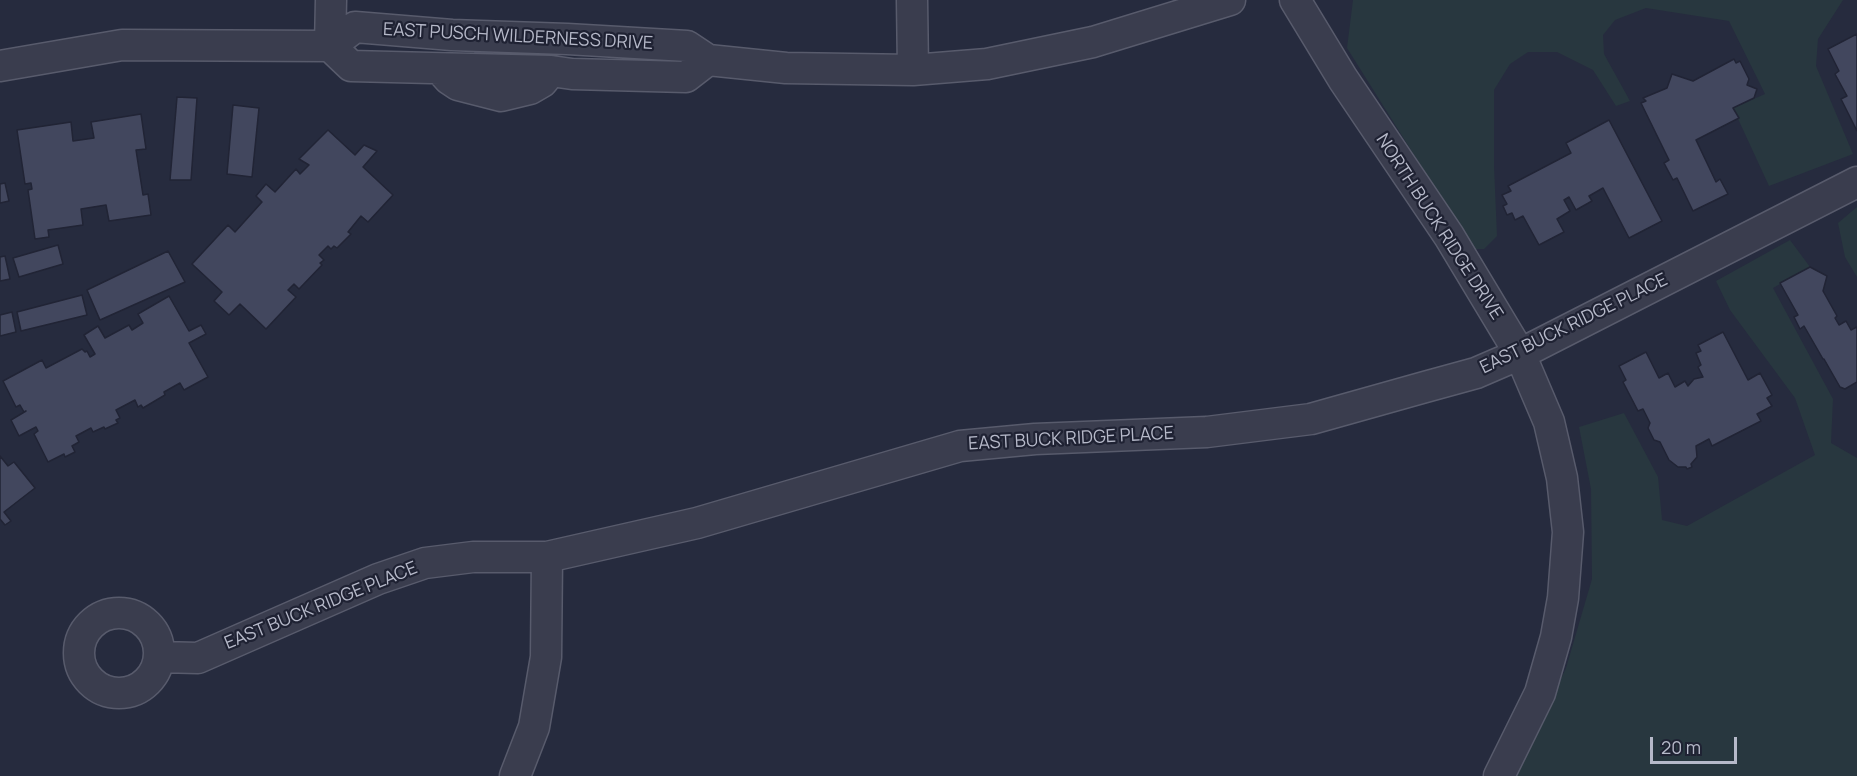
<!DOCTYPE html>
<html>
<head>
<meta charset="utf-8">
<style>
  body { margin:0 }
  #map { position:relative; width:1857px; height:776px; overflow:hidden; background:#262b3e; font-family:Manrope,sans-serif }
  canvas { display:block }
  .scale { position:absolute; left:1650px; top:737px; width:87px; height:27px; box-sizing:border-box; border:3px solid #b6b9c9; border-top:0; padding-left:8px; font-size:18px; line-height:21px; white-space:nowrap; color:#b6b9c9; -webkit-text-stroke:4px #1f2233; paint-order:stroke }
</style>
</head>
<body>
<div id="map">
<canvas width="1857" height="776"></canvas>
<div class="scale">20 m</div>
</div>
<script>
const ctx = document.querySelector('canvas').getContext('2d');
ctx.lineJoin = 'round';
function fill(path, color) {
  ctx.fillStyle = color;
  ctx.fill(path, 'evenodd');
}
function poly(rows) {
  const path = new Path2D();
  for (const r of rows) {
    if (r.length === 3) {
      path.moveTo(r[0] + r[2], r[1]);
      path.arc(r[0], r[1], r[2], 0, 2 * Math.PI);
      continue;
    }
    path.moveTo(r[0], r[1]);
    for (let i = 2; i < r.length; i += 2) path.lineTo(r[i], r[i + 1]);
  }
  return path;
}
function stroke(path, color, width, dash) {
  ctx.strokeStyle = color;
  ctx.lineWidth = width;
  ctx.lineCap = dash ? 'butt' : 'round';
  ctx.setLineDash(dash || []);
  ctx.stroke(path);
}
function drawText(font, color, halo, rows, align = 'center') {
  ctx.font = font + ' Manrope,sans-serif';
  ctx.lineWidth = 4.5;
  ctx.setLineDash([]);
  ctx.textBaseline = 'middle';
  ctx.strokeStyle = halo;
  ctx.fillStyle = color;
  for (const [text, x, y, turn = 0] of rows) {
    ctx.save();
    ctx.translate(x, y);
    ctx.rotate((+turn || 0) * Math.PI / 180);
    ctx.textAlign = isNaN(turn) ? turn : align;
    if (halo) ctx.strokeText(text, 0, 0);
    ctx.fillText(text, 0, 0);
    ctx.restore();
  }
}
fill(poly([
  [1353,0,1843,0,1818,39,1816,66,1853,154,1769,186,1733,108,1765,94,1729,21,1646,8,1615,20,1603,35,1604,54,1630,101,1616,106,1593,70,1557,52,1528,52,1510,64,1494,90,1494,166,1497,236,1484,249,1473,249,1347,48],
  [1857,207,1857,277,1845,257,1838,223],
  [1790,240,1810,267,1773,288,1833,399,1831,443,1857,458,1857,776,1516,776,1566,668,1592,579,1591,489,1579,427,1624,413,1658,477,1662,520,1687,526,1815,455,1795,398,1730,310,1716,281]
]), '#28373f');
const building = poly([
  [1857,34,1857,131,1841,99,1847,96,1835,74,1839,71,1828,49,1857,34],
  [474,44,510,45,509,60,473,59,474,44],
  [1734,59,1736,63,1740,61,1749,79,1747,85,1757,89,1754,98,1733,108,1739,118,1696,140,1716,182,1720,179,1728,194,1693,211,1677,178,1673,180,1664,163,1669,160,1641,103,1646,101,1643,98,1667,88,1672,74,1693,81,1734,59],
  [177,97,197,98,191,180,170,180,177,97],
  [233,105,259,108,252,177,227,174,233,105],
  [141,114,146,149,136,150,143,195,148,194,151,215,109,221,106,205,81,209,83,225,48,230,49,237,35,239,28,190,32,189,31,183,25,184,17,130,71,122,73,141,94,138,91,122,141,114],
  [1609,120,1662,221,1629,238,1603,188,1589,196,1592,201,1576,210,1569,197,1564,200,1570,211,1557,219,1564,232,1539,245,1523,216,1515,220,1512,213,1507,215,1503,206,1507,204,1502,195,1511,191,1508,186,1571,153,1566,143,1609,120],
  [328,130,355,155,364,145,377,151,363,167,393,195,368,222,361,216,348,232,351,234,337,248,334,246,331,249,328,246,319,255,324,260,320,263,322,265,299,289,294,284,288,290,296,297,266,329,240,304,229,315,214,301,222,292,192,264,228,225,235,232,262,202,256,196,266,184,275,192,296,169,300,174,309,165,299,159,328,130],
  [5,183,9,201,0,203,0,184,5,183],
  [58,245,63,264,19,277,13,258,58,245],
  [168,251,185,282,100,320,87,290,168,251],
  [5,256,10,279,0,281,0,257,5,256],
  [1810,267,1827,276,1823,291,1837,316,1835,318,1839,325,1846,321,1851,330,1857,327,1857,382,1845,389,1840,387,1824,359,1823,359,1804,326,1800,329,1794,317,1798,315,1780,283,1810,267],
  [82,295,87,315,21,331,17,312,82,295],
  [169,296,189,331,201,325,206,334,189,343,208,377,184,390,180,383,164,392,165,395,143,408,141,405,138,407,135,400,116,410,120,418,116,420,118,423,105,429,104,427,93,432,91,428,76,436,79,442,72,446,75,452,65,457,64,454,48,462,34,434,38,431,36,427,19,436,11,420,26,411,24,412,20,405,16,407,3,381,42,360,46,368,82,349,85,352,87,351,90,357,95,354,84,335,98,326,105,338,129,325,132,330,143,323,138,314,169,296],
  [12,312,16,332,0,336,0,315,12,312],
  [1723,332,1748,380,1760,373,1772,395,1767,398,1772,406,1757,414,1761,421,1712,446,1709,439,1696,446,1697,457,1691,464,1692,467,1687,469,1686,467,1678,467,1669,460,1660,442,1654,440,1648,428,1650,423,1643,409,1638,411,1623,382,1626,380,1619,366,1646,352,1659,378,1668,373,1675,387,1685,381,1688,386,1694,379,1703,377,1698,367,1701,365,1696,353,1701,351,1698,345,1723,332],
  [0,456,8,466,14,462,35,488,4,512,11,521,5,525,0,519,0,456]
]);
fill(building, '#42475e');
stroke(building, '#212435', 1.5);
const minor = poly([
  [912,0,913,70],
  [1295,0,1343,79,1449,236,1520,354,1549,422,1562,478,1568,532,1563,598,1556,637,1540,693,1499,776],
  [330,46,351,66,551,71,572,74,686,77,708,60],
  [330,46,331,0],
  [0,66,122,45,330,46,355,27,452,35,567,39,687,46,708,60,786,68,913,70,987,64,1093,42,1230,0],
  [441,70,449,79,458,85,501,96,530,89,542,82,551,71],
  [119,653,40],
  [159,657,198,658,378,579,425,563,473,557,547,557,697,523,960,446,1035,439,1207,432,1311,419,1425,387,1476,373,1520,354,1857,182],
  [515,776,534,727,546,657,547,557]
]);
stroke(minor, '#585b6c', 33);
stroke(minor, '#3a3d4e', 30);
drawText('18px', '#b6b9c9', '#1f2233', [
  ["EAST PUSCH WILDERNESS DRIVE",518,37,3],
  ["NORTH BUCK RIDGE DRIVE",1439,227,57],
  ["EAST BUCK RIDGE PLACE",1574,324,-26],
  ["EAST BUCK RIDGE PLACE",1071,439,-3],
  ["EAST BUCK RIDGE PLACE",321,606,-22]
]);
</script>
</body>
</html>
